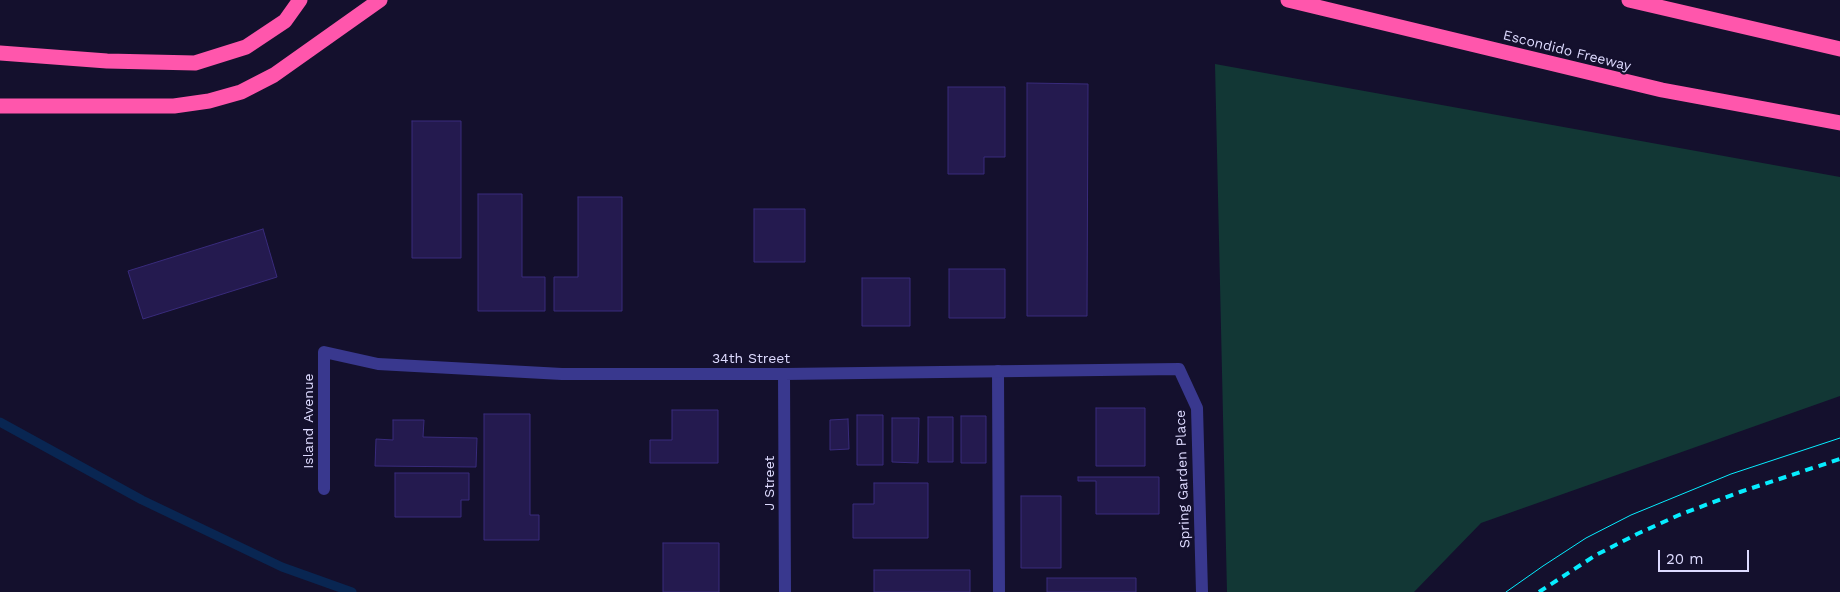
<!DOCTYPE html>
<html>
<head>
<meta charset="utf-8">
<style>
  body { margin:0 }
  #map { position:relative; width:1840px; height:592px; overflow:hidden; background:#14102d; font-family:"Work Sans",sans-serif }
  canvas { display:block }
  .scale { position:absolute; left:1658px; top:550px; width:91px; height:22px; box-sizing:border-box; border:2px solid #dedbff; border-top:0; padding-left:6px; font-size:15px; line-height:18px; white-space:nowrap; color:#dedbff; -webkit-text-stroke:4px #14102d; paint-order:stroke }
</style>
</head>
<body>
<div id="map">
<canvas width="1840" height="592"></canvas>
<div class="scale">20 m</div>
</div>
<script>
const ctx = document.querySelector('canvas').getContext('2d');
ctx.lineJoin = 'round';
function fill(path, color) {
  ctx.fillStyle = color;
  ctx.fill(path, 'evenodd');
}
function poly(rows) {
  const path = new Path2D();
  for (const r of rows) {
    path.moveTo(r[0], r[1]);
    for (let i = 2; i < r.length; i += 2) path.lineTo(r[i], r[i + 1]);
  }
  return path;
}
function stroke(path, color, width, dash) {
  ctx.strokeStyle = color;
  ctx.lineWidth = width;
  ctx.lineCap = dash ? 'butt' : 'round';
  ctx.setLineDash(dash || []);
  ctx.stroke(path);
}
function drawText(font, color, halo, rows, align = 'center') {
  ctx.font = font + ' "Work Sans",sans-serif';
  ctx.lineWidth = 4.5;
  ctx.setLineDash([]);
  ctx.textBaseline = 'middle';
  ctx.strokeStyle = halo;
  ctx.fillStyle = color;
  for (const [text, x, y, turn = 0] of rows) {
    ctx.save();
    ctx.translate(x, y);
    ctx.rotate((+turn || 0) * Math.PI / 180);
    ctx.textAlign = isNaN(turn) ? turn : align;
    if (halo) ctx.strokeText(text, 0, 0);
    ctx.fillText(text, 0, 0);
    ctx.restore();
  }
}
fill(poly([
  [1215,64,1840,177,1840,396,1481,523,1414,592,1227,592]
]), '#123735');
stroke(poly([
  [0,422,142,500,282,567,352,592]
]), '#092652', 9);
const building = poly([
  [1027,83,1088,84,1087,316,1027,316,1027,83],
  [948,87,1005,87,1005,157,984,157,984,174,948,174,948,87],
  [412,121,461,121,461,258,412,258,412,121],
  [478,194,522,194,522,277,545,277,545,311,478,311,478,194],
  [578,197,622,197,622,311,554,311,554,277,578,277,578,197],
  [754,209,805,209,805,262,754,262,754,209],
  [263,229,277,277,143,319,128,271,263,229],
  [949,269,1005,269,1005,318,949,318,949,269],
  [862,278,910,278,910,326,862,326,862,278],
  [1096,408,1145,408,1145,466,1096,466,1096,408],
  [672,410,718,410,718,463,650,463,650,440,672,440,672,410],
  [484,414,530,414,530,515,539,515,539,540,484,540,484,414],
  [857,415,883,415,883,465,857,465,857,415],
  [961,416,986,416,986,463,961,463,961,416],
  [928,417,953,417,953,462,928,462,928,417],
  [892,418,919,418,918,463,892,462,892,418],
  [848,419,849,449,830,450,830,420,848,419],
  [393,420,424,420,423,437,477,438,476,467,375,466,376,439,393,440,393,420],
  [395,473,469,473,469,500,461,500,461,517,395,517,395,473],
  [1078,477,1159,477,1159,514,1096,514,1096,481,1078,481,1078,477],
  [874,483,928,483,928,538,853,538,853,504,874,504,874,483],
  [1021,496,1061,496,1061,568,1021,568,1021,496],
  [663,543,719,543,719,592,663,592,663,543],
  [874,570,970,570,970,592,874,592,874,570],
  [1047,578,1136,578,1136,592,1047,592,1047,578]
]);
fill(building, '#241a4f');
stroke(building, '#392b7c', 1);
stroke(poly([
  [998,371,999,592]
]), '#39388e', 12);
stroke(poly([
  [784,374,785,592],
  [324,489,324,352,378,364,562,374,784,374,1179,369,1197,408,1202,592]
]), '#39388e', 12);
stroke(poly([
  [1288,0,1662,90,1840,123],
  [1629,0,1840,49],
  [0,53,107,61,195,63,246,47,285,21,300,0],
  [0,106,174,106,209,101,241,92,274,75,380,0]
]), '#ff56ac', 15);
stroke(poly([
  [1506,592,1543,566,1586,538,1631,515,1731,474,1840,438]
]), '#07edff', 1);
stroke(poly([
  [1539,592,1596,555,1637,534,1679,515,1740,492,1840,459]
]), '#07edff', 4, [8, 6]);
drawText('14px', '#dedbff', '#14102d', [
  ["Escondido Freeway",1567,51,14],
  ["34th Street",751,359],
  ["Island Avenue",309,421,-90],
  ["Spring Garden Place",1183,479,-92],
  ["J Street",770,483,-90]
]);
</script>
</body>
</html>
